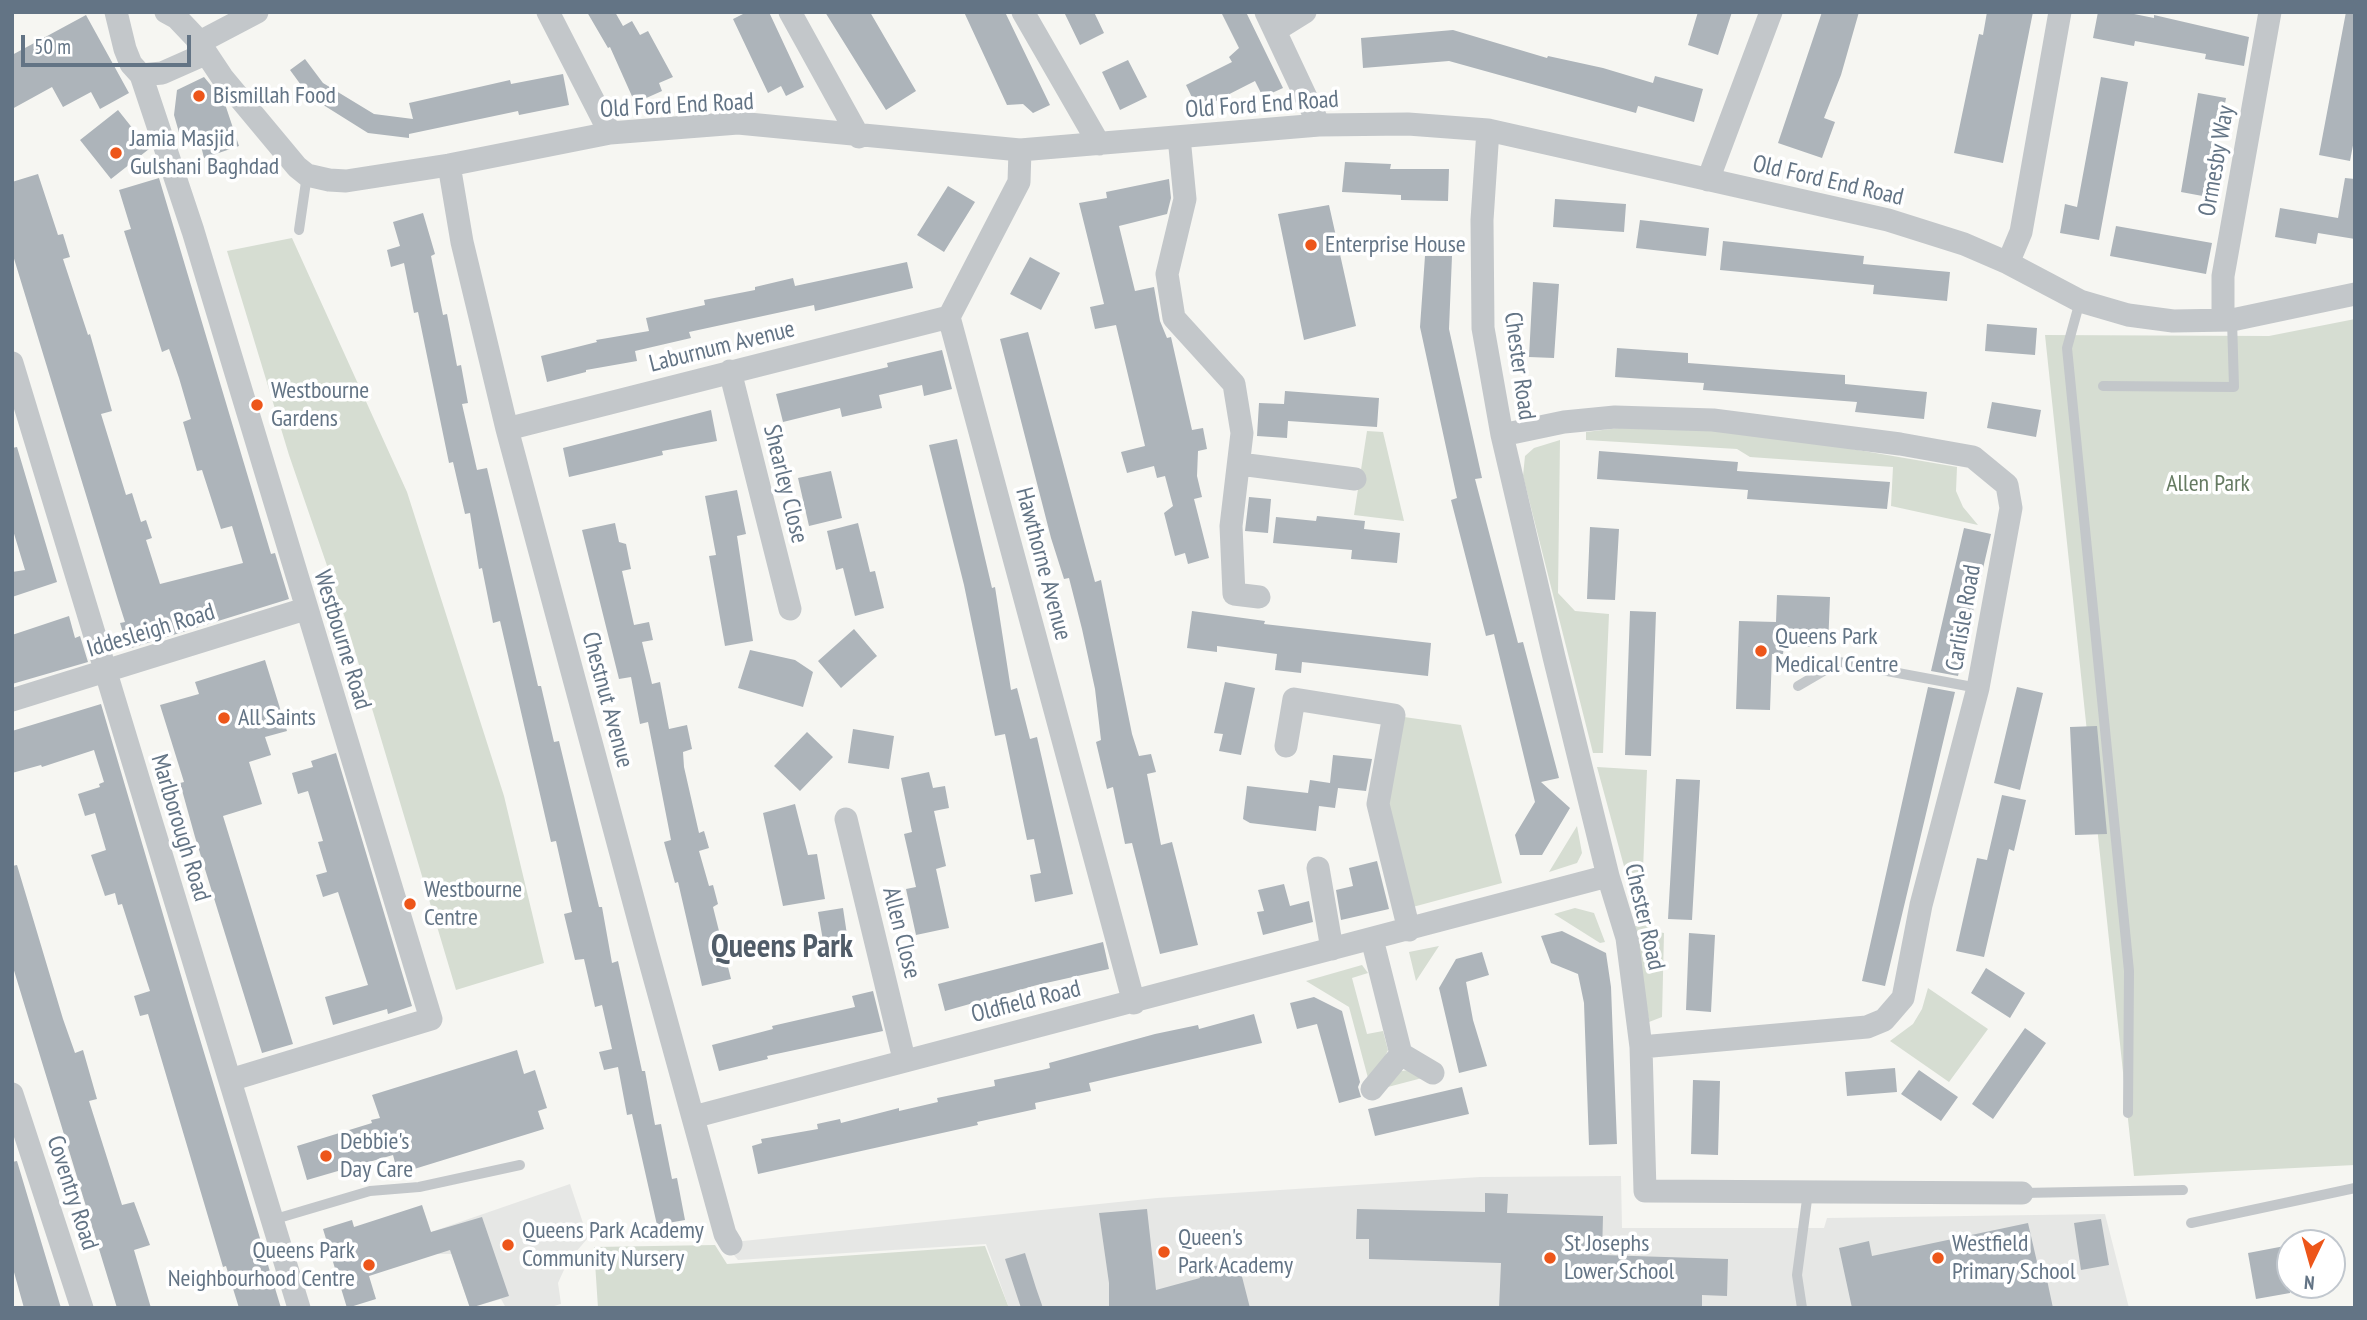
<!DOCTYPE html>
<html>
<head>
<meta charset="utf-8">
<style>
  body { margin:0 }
  #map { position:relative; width:2367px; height:1320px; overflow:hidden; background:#f6f6f2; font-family:"PT Sans Narrow",sans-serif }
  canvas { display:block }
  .frame { position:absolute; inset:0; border:14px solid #637485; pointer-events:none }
  .north { position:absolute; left:2276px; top:1229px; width:70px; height:70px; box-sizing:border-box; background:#fff; border:2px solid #c1c7ce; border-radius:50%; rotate:185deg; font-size:19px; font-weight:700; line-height:28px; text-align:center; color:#637485 }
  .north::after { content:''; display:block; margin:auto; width:24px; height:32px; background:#ed561a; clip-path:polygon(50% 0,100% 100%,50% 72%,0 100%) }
  .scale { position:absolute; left:21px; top:35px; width:170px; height:32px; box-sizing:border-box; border:4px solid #637485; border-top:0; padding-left:9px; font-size:21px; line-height:24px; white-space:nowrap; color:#637485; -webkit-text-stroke:5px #fff; paint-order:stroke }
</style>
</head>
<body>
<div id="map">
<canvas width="2367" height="1320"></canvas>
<div class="frame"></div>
<div class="north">N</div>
<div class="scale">50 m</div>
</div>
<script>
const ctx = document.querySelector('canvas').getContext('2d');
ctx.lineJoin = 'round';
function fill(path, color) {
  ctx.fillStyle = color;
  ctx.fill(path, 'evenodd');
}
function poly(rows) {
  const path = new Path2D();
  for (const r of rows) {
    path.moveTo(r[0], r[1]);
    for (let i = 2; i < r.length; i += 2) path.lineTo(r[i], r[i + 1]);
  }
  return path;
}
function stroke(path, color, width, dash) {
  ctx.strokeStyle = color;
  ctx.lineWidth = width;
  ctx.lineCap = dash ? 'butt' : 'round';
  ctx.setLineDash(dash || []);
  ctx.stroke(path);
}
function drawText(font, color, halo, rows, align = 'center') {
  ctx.font = font + ' "PT Sans Narrow",sans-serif';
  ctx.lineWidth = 7;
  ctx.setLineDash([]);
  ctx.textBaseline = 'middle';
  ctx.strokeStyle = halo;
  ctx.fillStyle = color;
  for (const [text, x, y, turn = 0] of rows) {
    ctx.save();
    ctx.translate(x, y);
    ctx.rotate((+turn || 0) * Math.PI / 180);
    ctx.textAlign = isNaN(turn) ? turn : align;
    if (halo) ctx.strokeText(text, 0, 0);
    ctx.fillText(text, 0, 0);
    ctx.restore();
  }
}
fill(poly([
  [1621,1176,1622,1228,1824,1228,1827,1218,2105,1214,2129,1308,1009,1308,986,1244,738,1260,724,1243,1157,1198,1480,1177],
  [570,1184,588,1238,568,1261,558,1283,561,1304,547,1308,506,1308,501,1299,470,1308,452,1254,438,1254,431,1232]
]), '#e6e7e5');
fill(poly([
  [292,238,407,492,504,796,544,963,456,990,345,618,289,455,227,251],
  [2355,319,2355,1165,2134,1176,2045,335,2269,336],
  [1636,426,1753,432,1957,467,1956,491,1963,507,1978,525,1891,506,1893,467,1750,457,1737,449,1586,440,1586,432],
  [1367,431,1383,432,1404,521,1354,515],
  [1560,440,1558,593,1575,611,1609,614,1603,753,1593,753,1523,476,1525,456,1534,448],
  [1404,717,1461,725,1502,883,1409,908,1386,807],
  [1597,767,1647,770,1641,920,1631,892],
  [1577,826,1582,853,1577,863,1549,872],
  [1575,908,1594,913,1605,942,1600,943,1554,914],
  [1645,923,1653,931,1664,933,1662,1017,1649,1022,1635,926],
  [1439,946,1416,981,1409,952],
  [1362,965,1368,973,1352,978,1367,1034,1383,1031,1388,1050,1382,1063,1368,1078,1349,1007,1306,981],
  [1928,988,1988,1029,1949,1082,1890,1041,1913,1024,1922,1009],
  [1409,1070,1426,1077,1384,1088,1394,1072],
  [715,1245,727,1264,985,1246,1009,1308,598,1308,594,1247]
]), '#d6ddd2');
fill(poly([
  [587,12,615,12,623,26,632,21,640,35,648,31,673,77,659,83,662,91,635,103,610,47,608,48],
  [747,12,769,12,804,87,786,96,781,86,768,93,733,19],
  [825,12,870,12,916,91,886,110],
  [964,12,1005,12,1050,105,1033,113,1023,104,1007,105],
  [1064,12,1094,12,1104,33,1080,45],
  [1221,12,1246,12,1283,88,1263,97,1255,81,1198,110,1186,85,1232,62,1229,57,1239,48],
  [1698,12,1732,12,1718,55,1688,45],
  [1822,12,1859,12,1841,75,1824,118,1835,122,1822,158,1778,143],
  [1987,12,2033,12,2003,163,1954,153,1979,34,1983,35],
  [2098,12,2124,12,2154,18,2154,15,2249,37,2244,66,2205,59,2206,54,2135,41,2134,46,2093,38],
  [2346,12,2355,13,2355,135,2350,161,2319,155],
  [86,15,129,93,100,109,91,92,63,107,52,87,12,109,12,55],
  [1453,30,1547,58,1548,56,1603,68,1653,83,1655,76,1703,89,1694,122,1638,106,1636,113,1449,61,1363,68,1361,38],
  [305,59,323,83,374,114,413,119,409,103,510,80,511,84,563,74,569,105,519,115,518,111,409,134,409,138,368,133,309,96,290,70],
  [1128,60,1147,97,1120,110,1102,72],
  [204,77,224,101,239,146,204,158,199,138,182,143,174,115,177,90],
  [2101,77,2128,82,2099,240,2060,233,2065,204,2077,207],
  [2198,93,2226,98,2208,197,2181,192],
  [118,110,149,149,111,179,80,140],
  [1345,162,1391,164,1390,169,1449,169,1448,201,1401,200,1401,195,1342,192],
  [38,174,58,235,63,234,70,257,63,259,88,335,90,334,112,411,101,414,126,495,132,493,141,522,146,520,152,538,146,540,160,584,243,563,232,526,221,529,202,470,197,471,183,422,191,419,179,378,169,349,162,352,124,231,131,229,119,190,159,178,271,554,275,553,289,599,128,649,120,623,125,622,118,600,12,252,12,182],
  [2345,178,2355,179,2355,239,2318,233,2316,244,2275,237,2280,208,2338,218],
  [1169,179,1171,198,1167,214,1119,226,1135,291,1154,287,1160,321,1167,338,1171,337,1192,430,1203,428,1207,449,1198,451,1197,476,1202,497,1194,499,1209,558,1188,564,1185,553,1175,556,1164,513,1173,506,1165,476,1157,478,1154,466,1127,473,1121,452,1145,446,1116,325,1095,329,1090,307,1104,304,1079,203,1107,198,1106,192],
  [948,186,975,202,944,252,917,235],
  [1555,199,1626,204,1624,232,1553,227],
  [1329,205,1356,326,1304,340,1278,214],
  [423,213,435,254,431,256,443,315,447,314,457,366,461,365,468,403,462,404,477,470,487,468,538,686,541,686,554,742,559,741,599,907,602,907,612,963,618,961,642,1071,645,1071,655,1125,661,1124,672,1179,677,1178,685,1220,657,1225,632,1114,627,1115,618,1067,604,1070,599,1052,612,1049,602,1005,595,1007,584,959,575,960,564,914,572,912,556,841,551,842,500,621,493,623,482,568,479,569,470,513,465,514,453,462,449,463,418,312,414,313,404,263,391,267,387,250,400,246,393,222],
  [1640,220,1709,228,1706,256,1636,248],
  [2116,226,2212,243,2206,274,2110,256],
  [1723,241,1864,256,1863,264,1950,272,1947,301,1873,294,1874,285,1720,270],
  [1425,256,1452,256,1449,329,1482,478,1475,479,1518,643,1523,642,1559,778,1541,782,1570,808,1542,855,1520,855,1515,835,1535,802,1494,634,1486,636,1451,500,1457,498,1420,327],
  [1030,257,1060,273,1041,310,1010,294],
  [907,262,913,288,815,311,814,305,689,332,691,338,635,351,637,361,586,370,586,372,547,382,541,356,597,342,596,340,649,331,646,318,705,305,704,300,755,290,755,287,793,278,795,286],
  [1533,282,1559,284,1554,358,1529,357],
  [1987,324,2037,328,2035,355,1985,351],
  [1028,332,1095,582,1101,580,1132,734,1139,756,1151,754,1156,772,1147,774,1161,845,1172,842,1198,945,1160,954,1132,843,1125,844,1113,787,1107,789,1096,742,1101,740,1095,689,1082,629,1069,578,1064,579,1051,538,1000,339],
  [1617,348,1688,353,1688,363,1845,375,1845,384,1927,392,1924,419,1855,412,1857,402,1703,390,1704,383,1615,377],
  [942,350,952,389,924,396,922,385,879,395,882,408,842,417,840,408,783,422,776,394,888,367,887,363],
  [1285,391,1379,398,1377,427,1288,421,1287,438,1257,436,1259,403,1284,404],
  [1992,402,2041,410,2036,437,1987,428],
  [711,410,717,441,662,451,663,455,569,477,563,448],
  [957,439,992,588,995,587,1011,690,1017,688,1030,739,1037,737,1073,894,1035,902,1030,875,1041,873,1034,839,1027,840,1005,734,995,736,964,585,929,445],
  [17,447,57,582,12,597,12,572,25,570,12,527,12,448],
  [1599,451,1738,462,1737,471,1890,482,1887,509,1747,499,1748,490,1597,479],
  [831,471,842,518,809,526,798,478],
  [737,490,746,534,737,536,753,641,725,646,709,556,716,555,705,496],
  [1249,497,1271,499,1268,533,1245,531],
  [1317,516,1365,521,1364,529,1400,533,1397,563,1351,559,1352,550,1273,543,1276,517,1316,521],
  [615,523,619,542,626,544,631,569,622,571,634,625,649,622,653,640,642,642,652,684,660,682,669,729,687,725,692,749,683,752,684,767,699,833,704,831,709,848,699,851,709,886,713,885,718,904,713,907,731,979,702,986,678,882,675,883,664,842,671,840,648,722,640,724,631,677,619,679,582,530],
  [858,523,870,572,875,571,884,608,855,616,843,568,836,570,827,531],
  [1590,527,1619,529,1615,600,1587,599],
  [1964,528,1991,534,1958,676,1931,671],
  [1777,595,1830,597,1828,647,1784,646,1783,654,1772,654,1770,710,1736,709,1739,621,1776,622],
  [1192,611,1265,621,1264,624,1431,643,1428,676,1302,662,1301,673,1275,670,1277,654,1217,646,1217,652,1187,648],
  [1630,611,1656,612,1651,756,1625,755],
  [69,616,75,638,80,636,88,662,12,684,12,635],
  [854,629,877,656,841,688,818,661],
  [750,650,795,660,813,672,803,707,738,688],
  [265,660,287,731,265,737,271,755,249,762,262,804,223,816,293,1044,262,1053,195,837,180,783,184,782,160,705,199,694,195,682],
  [1225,682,1255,688,1241,755,1219,751,1223,734,1214,733],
  [1928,687,1955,692,1885,986,1862,981],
  [2017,687,2043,693,2020,790,1994,783],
  [101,704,190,1006,281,1308,239,1308,226,1266,223,1267,148,1014,140,1016,134,996,150,991,137,951,122,904,118,905,115,893,105,896,91,855,106,850,95,813,85,816,78,794,100,787,99,784,104,782,94,750,42,767,41,765,12,773,12,731],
  [2097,726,2107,834,2075,835,2070,727],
  [853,729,894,736,889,769,848,763],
  [807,732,833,757,800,791,774,766],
  [336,753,412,1006,388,1014,387,1009,333,1025,325,997,368,985,338,892,323,897,316,875,327,872,318,842,323,841,308,791,298,794,292,773,313,767,311,761],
  [1333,755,1372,759,1366,791,1338,788,1335,808,1319,806,1316,831,1250,823,1243,819,1247,786,1308,793,1310,780,1330,783],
  [929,772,933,788,945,786,949,808,934,811,946,866,936,869,949,928,916,935,906,889,916,887,904,834,912,832,901,778],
  [1676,779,1700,780,1692,920,1668,919],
  [2002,795,2026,800,2014,851,2009,849,1984,957,1956,951,1977,858,1987,860],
  [795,804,808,855,817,854,825,899,783,906,763,813],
  [1377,861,1389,909,1341,920,1336,890,1353,886,1349,868],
  [17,865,63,1019,75,1053,83,1050,97,1099,89,1101,122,1205,134,1202,150,1245,134,1250,151,1308,117,1308,12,964,12,866],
  [1284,884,1290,906,1309,901,1313,922,1263,935,1257,912,1264,911,1258,890],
  [843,908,849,948,825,952,818,912],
  [1562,931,1606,953,1611,987,1617,1144,1589,1145,1584,1003,1578,974,1551,963,1541,936],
  [1689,933,1715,935,1711,1012,1686,1010],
  [1103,942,1109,969,1037,985,945,1011,938,984],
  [1482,952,1489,975,1466,982,1473,1020,1487,1066,1459,1073,1439,988,1456,959],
  [1986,968,2025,993,2010,1018,1971,993],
  [873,991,883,1031,767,1056,768,1059,719,1071,712,1045,773,1029,772,1026,855,1007,852,996],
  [1314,997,1342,1011,1360,1082,1358,1087,1361,1097,1339,1103,1317,1024,1297,1029,1290,1003],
  [1254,1014,1262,1043,1089,1083,1091,1091,1035,1103,1036,1109,977,1122,978,1125,758,1174,752,1146,762,1143,761,1139,818,1129,817,1124,840,1119,841,1123,899,1108,899,1111,938,1102,937,1098,995,1086,994,1080,1042,1070,1050,1068,1049,1063,1155,1034,1198,1025,1199,1029],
  [2025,1028,2046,1043,1993,1119,1972,1104],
  [517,1050,524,1074,535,1070,547,1108,538,1111,544,1129,398,1174,393,1155,307,1180,297,1146,372,1123,371,1120,380,1118,372,1095],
  [1895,1068,1897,1092,1847,1096,1845,1072],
  [1919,1070,1958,1097,1941,1121,1901,1094],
  [1693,1080,1720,1081,1718,1155,1691,1154],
  [1462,1087,1469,1114,1375,1136,1368,1109],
  [17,1161,61,1308,24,1308,12,1265,12,1162],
  [1485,1193,1508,1194,1507,1213,1603,1216,1602,1255,1728,1259,1727,1296,1702,1295,1702,1308,1499,1308,1501,1263,1369,1259,1369,1239,1356,1239,1357,1209,1485,1212],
  [422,1205,431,1232,482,1217,509,1296,470,1308,450,1250,369,1276,376,1299,347,1308,323,1229,352,1220,354,1227],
  [1147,1209,1156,1290,1200,1278,1197,1270,1238,1261,1250,1308,1109,1308,1109,1283,1099,1213],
  [2101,1219,2109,1265,2081,1270,2074,1223],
  [2028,1223,2037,1262,2043,1261,2053,1308,1852,1308,1839,1248,1869,1241,1872,1256],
  [2290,1245,2290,1293,2256,1299,2248,1253],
  [1025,1253,1036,1288,1043,1308,1021,1308,1005,1259]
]), '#adb4ba');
stroke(poly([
  [299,230,307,175],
  [2080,301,2067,348,2129,971,2128,1113],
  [2103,386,2234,387,2232,320],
  [1798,686,1839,662,1978,688],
  [2022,1193,2183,1190],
  [272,1220,370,1191,419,1187,520,1165],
  [2191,1223,2355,1188],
  [1802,1308,1797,1275,1808,1192]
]), '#c3c7ca', 10);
stroke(poly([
  [116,12,125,49,131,64,141,75,193,231,431,1019,230,1080],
  [166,12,177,18,196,38,222,77,297,167,307,175,329,180,346,181,449,165,610,133,738,123,1020,150,1319,125,1408,124,1488,130,1888,220,1964,244,2008,263,2080,301,2128,315,2173,321,2232,320,2355,294],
  [548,12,610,133],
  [790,12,859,137],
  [1023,12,1099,144],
  [1266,12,1319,125],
  [1276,30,1305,12],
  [198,43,257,12],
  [141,75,162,73,205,54],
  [1488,130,1482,220,1483,328,1502,435,1554,657,1608,876,1627,938,1641,1047,1645,1191,2022,1193],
  [1179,137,1185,199,1167,274,1174,318,1234,384,1242,433,1231,526,1234,594,1259,597],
  [1020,150,1019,182,949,317,1134,1003],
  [449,165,462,242,507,429,646,947,725,1234,731,1244],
  [1708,180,1771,12],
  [2008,263,2021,232,2060,12],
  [2223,320,2223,276,2270,12],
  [12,363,299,1308],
  [730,371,790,609],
  [507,429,949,317],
  [1502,435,1564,422,1615,417,1713,420,1900,444,1973,457,2007,485,2011,508,1978,688,1921,905,1903,998,1884,1020,1867,1027,1641,1047],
  [1240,464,1355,479],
  [12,700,305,609],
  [1286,746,1294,699,1394,715,1378,804,1409,930],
  [846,819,904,1059],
  [1318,868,1332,949],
  [1372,939,1401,1054,1433,1073],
  [1372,1089,1401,1054],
  [12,1094,82,1308],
  [693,1117,1608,876]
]), '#c3c7ca', 23);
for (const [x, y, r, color] of [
  [199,96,7,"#ed561a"],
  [116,153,7,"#ed561a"],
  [1311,245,7,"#ed561a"],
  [257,405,7,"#ed561a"],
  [1761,651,7,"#ed561a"],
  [224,718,7,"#ed561a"],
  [410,904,7,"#ed561a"],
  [326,1156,7,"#ed561a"],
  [508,1245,7,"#ed561a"],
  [1164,1252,7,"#ed561a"],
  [1550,1258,7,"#ed561a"],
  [1938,1258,7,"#ed561a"],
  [369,1265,7,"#ed561a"]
]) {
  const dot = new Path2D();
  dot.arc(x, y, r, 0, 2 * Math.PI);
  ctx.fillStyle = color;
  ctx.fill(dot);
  stroke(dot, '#fff', 2.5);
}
drawText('24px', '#637485', '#fff', [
  ["Bismillah Food",213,96],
  ["Jamia Masjid",130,139],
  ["Gulshani Baghdad",130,167],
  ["Enterprise House",1325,245],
  ["Westbourne",271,391],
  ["Gardens",271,419],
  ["Queens Park",1775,637],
  ["Medical Centre",1775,665],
  ["All Saints",238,718],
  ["Westbourne",424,890],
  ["Centre",424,918],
  ["Debbie's",340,1142],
  ["Day Care",340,1170],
  ["Queens Park Academy",522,1231],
  ["Community Nursery",522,1259],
  ["Queen's",1178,1238],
  ["Park Academy",1178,1266],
  ["St Josephs",1564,1244],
  ["Lower School",1564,1272],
  ["Westfield",1952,1244],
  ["Primary School",1952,1272],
  ["Queens Park",355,1251,"right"],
  ["Neighbourhood Centre",355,1279,"right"]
], 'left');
drawText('24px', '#637485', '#fff', [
  ["Old Ford End Road",1262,105,-4],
  ["Old Ford End Road",677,106,-3],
  ["Ormesby Way",2217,161,-80],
  ["Old Ford End Road",1828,181,13],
  ["Laburnum Avenue",722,347,-14],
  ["Chester Road",1519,366,82],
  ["Shearley Close",785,484,76],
  ["Hawthorne Avenue",1043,564,75],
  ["Carlisle Road",1964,618,-80],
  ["Iddesleigh Road",151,631,-17],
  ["Westbourne Road",342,640,73],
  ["Chestnut Avenue",607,700,75],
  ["Marlborough Road",180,828,73],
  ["Chester Road",1644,917,77],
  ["Allen Close",901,933,76],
  ["Oldfield Road",1026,1002,-14],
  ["Coventry Road",72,1193,72]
]);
drawText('24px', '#667b62', '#fff', [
  ["Allen Park",2208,484]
]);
drawText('bold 32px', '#515d69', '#fff', [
  ["Queens Park",782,948]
]);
</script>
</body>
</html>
